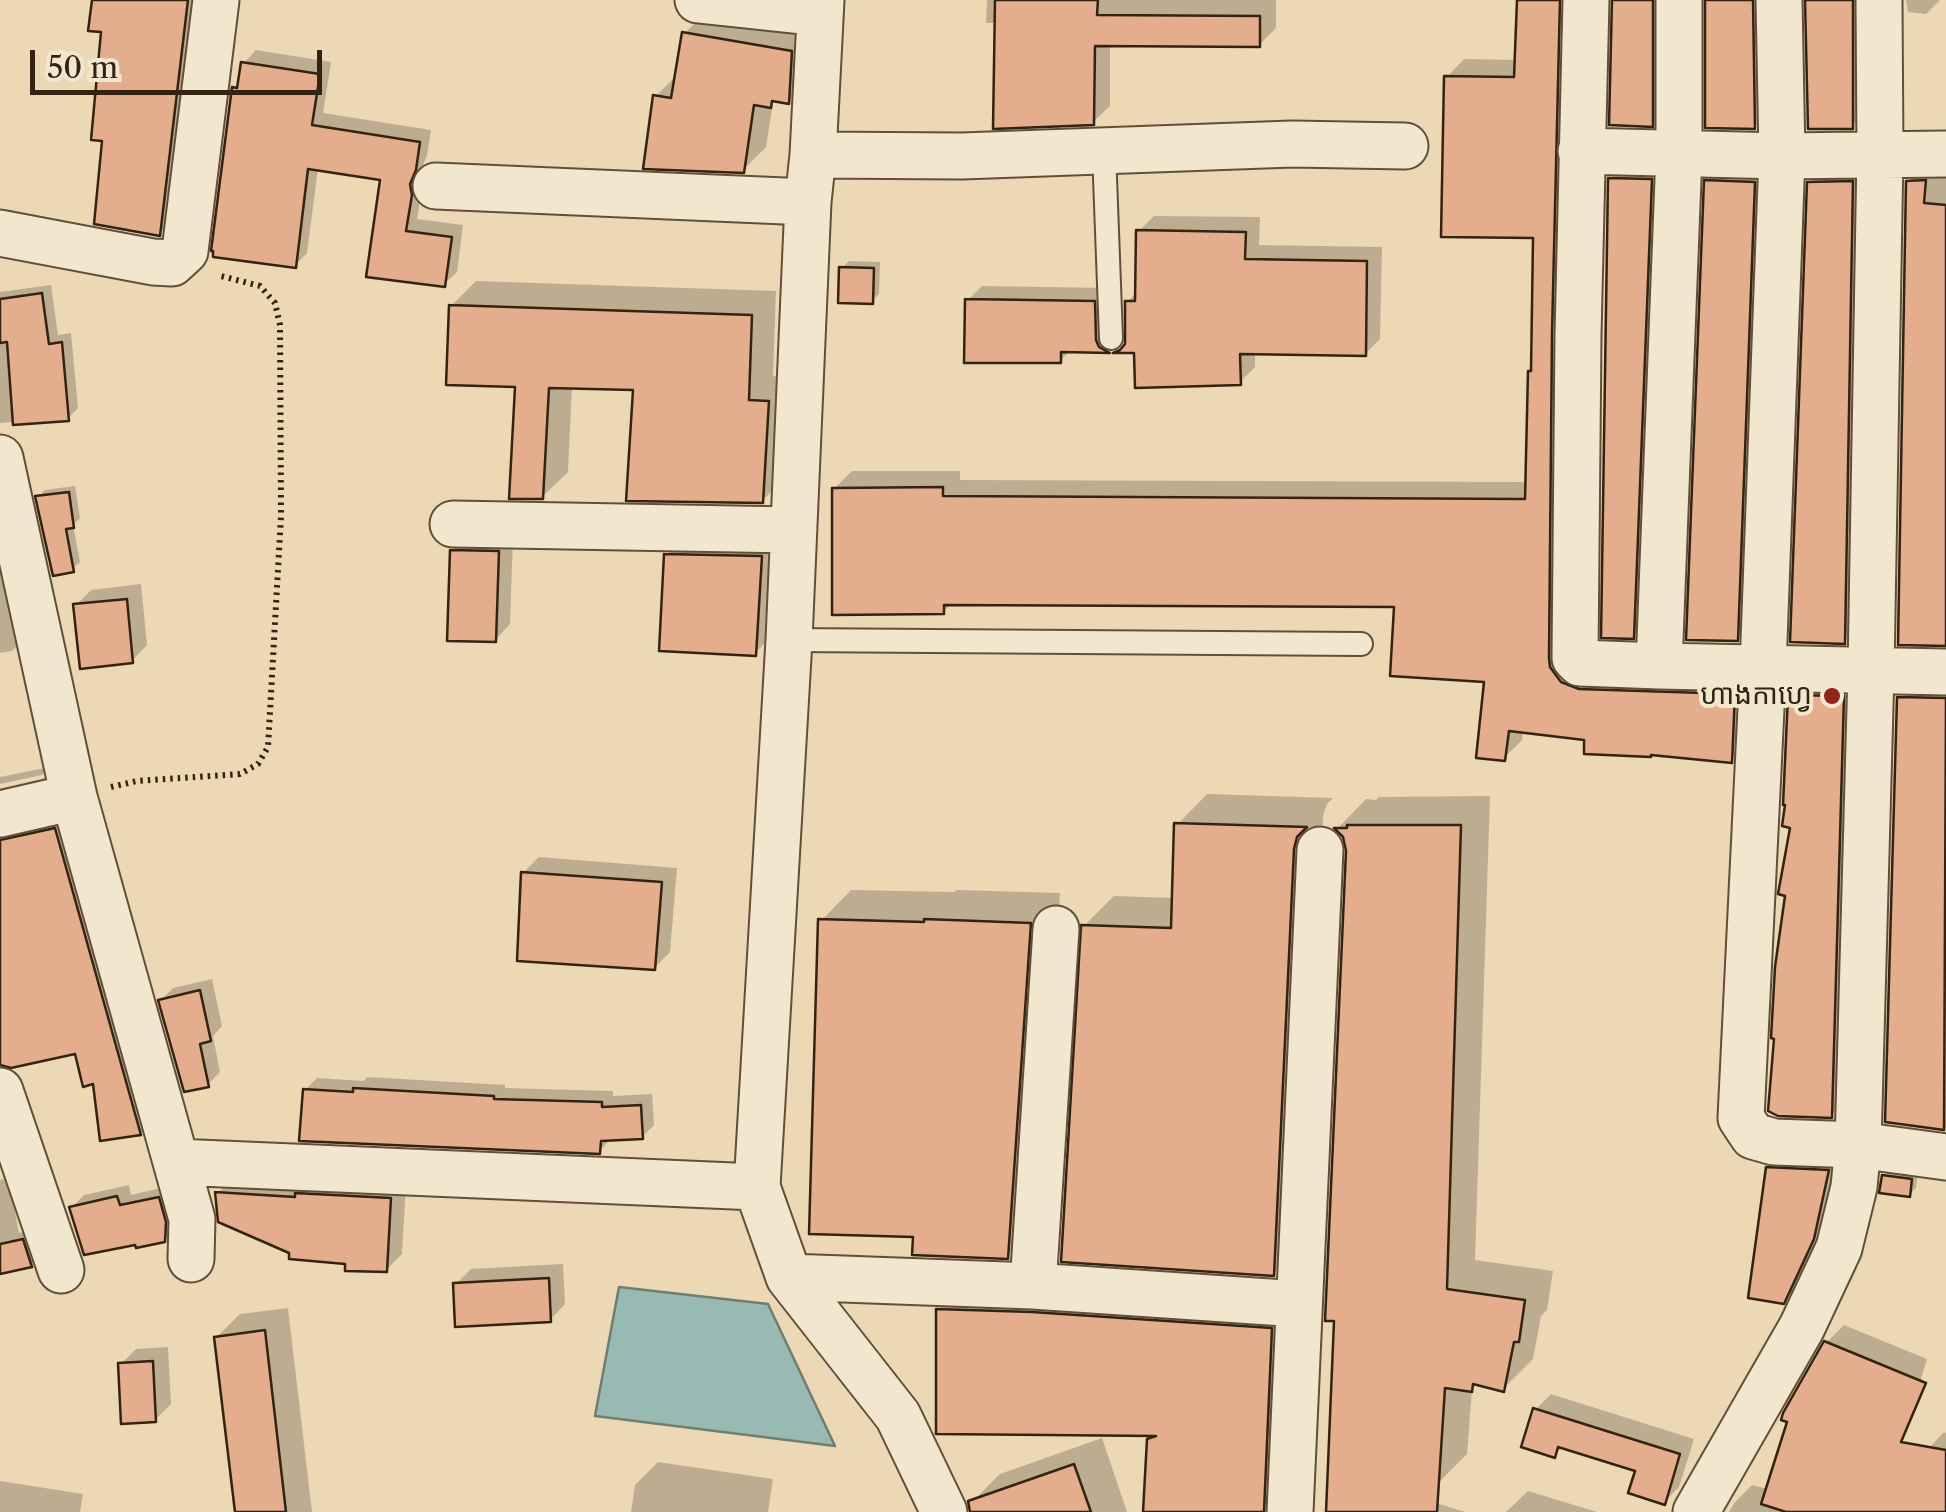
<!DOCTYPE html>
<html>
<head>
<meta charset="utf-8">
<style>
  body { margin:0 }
  #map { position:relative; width:1946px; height:1512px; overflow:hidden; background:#ecd8b5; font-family:"Libre Caslon Text",serif }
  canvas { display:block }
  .scale { position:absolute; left:30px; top:50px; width:292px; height:45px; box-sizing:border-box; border:5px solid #332310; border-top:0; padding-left:12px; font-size:30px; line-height:35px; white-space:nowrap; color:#332310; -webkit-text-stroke:8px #f3e6cf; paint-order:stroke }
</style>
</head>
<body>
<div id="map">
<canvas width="1946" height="1512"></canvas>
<div class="scale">50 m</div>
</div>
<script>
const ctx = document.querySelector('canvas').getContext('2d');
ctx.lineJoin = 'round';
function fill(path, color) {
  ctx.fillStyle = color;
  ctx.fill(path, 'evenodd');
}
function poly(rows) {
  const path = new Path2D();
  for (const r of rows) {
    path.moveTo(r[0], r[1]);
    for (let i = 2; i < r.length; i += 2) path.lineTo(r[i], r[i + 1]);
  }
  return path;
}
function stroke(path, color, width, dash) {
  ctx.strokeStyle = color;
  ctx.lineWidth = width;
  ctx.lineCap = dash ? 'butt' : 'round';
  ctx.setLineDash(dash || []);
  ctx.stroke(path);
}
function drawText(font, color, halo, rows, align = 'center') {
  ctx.font = font + ' "Libre Caslon Text","Noto Sans Khmer",serif';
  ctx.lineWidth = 8;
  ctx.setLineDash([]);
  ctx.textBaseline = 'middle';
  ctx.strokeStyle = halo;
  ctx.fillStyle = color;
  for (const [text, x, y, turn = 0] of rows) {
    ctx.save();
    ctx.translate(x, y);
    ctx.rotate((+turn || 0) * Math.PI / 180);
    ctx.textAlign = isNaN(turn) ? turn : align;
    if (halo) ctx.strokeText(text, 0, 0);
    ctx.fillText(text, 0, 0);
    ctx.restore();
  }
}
const water = poly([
  [619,1287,768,1304,835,1446,595,1416,619,1287]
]);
fill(water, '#99b9b3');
stroke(water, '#707d72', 2.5);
fill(poly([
  [94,0,205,0,181,212,160,233,105,139,104,30],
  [987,0,1276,0,1276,28,1259,45,1110,44,1110,106,1093,122,997,23,986,23],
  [1520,0,1576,0,1565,639,1752,677,1749,742,1731,760,1587,738,1523,731,1522,740,1504,758,1487,680,1396,604,952,603,943,612,834,489,852,471,960,471,960,480,1528,482,1534,369,1536,235,1447,77,1464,59,1517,60],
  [1615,0,1669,0,1669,106,1652,124],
  [1708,0,1770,0,1772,109,1754,127],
  [1808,0,1869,0,1870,109,1852,126],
  [1906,0,1940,0,1926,14,1908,12],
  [708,10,814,28,812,79,788,102,776,100,773,103,766,147,743,170,656,96,678,74,684,34],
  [256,50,331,62,323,113,431,130,427,155,421,170,423,181,417,219,463,225,457,272,444,284,369,274,382,178,318,168,307,253,295,265,234,88,241,82,244,63],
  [1622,168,1662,169,1644,625,1633,636,1610,179],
  [1717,171,1764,172,1747,628,1737,639,1707,181],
  [1918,172,1946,173,1946,643,1908,182],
  [1819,173,1862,173,1854,632,1844,641,1810,183],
  [1154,216,1260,217,1259,245,1382,247,1380,339,1365,354,1255,352,1255,367,1240,382,1136,351,1119,350,1127,342,1127,302,1138,291,1139,231],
  [849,261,880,262,879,294,872,301,842,268],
  [476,281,776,291,773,376,793,377,787,475,762,501,636,388,572,386,568,472,542,497,517,384,451,306],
  [51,285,58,335,71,333,78,408,68,418,0,423,0,292],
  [982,286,1108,288,1121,338,1109,350,1071,350,1060,361,968,300],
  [75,486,80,518,73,525,80,562,72,569,38,497,45,490],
  [690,532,784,533,778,630,755,653,667,555],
  [0,533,22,641,12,651,0,653],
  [468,535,513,537,510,624,495,640,452,551],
  [141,584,147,645,132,661,76,605,91,590],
  [1799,687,1852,688,1840,1106,1831,1115,1793,825,1790,696],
  [1909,689,1946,689,1946,1128,1887,1120,1899,698],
  [50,767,42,775,0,784,0,777],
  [1207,794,1333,798,1327,804,1323,816,1304,1243,1273,1273,1084,926,1114,896,1174,898,1177,825],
  [1490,796,1475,1260,1553,1271,1547,1310,1541,1316,1533,1359,1503,1389,1478,1383,1472,1389,1467,1454,1438,1483,1366,1481,1465,1512,1328,1512,1349,851,1345,836,1338,828,1366,799,1376,800,1379,797],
  [65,820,150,1123,140,1133,95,1081,76,1051,0,1055,0,828],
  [539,857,677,868,670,952,654,968,523,873],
  [851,890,954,892,957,890,1060,893,1038,1226,1007,1256,915,1234,821,921],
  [212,979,222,1026,213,1036,220,1072,208,1084,161,1000,173,988],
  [367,1077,505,1085,505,1088,613,1091,613,1096,652,1094,654,1125,642,1137,612,1138,599,1151,305,1090,317,1078,364,1081],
  [1778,1158,1837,1161,1823,1227,1793,1291,1783,1301,1768,1168],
  [1891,1169,1918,1172,1916,1188,1909,1195,1884,1176],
  [9,1178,19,1233,33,1230,42,1254,31,1265,0,1271,0,1180],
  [233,1178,406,1183,402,1254,386,1270,292,1252,218,1193],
  [129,1185,131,1195,170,1186,176,1227,164,1240,72,1207,84,1195],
  [563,1264,565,1304,550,1320,456,1284,471,1269],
  [966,1282,1298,1302,1292,1512,1145,1512,1149,1440,1156,1434,938,1310],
  [288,1308,312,1512,237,1512,217,1337,240,1314],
  [1844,1325,1927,1359,1879,1512,1729,1512,1735,1502,1752,1485,1768,1489,1826,1343],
  [168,1347,171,1404,155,1420,121,1364,136,1349],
  [1551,1394,1694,1439,1679,1487,1664,1502,1638,1470,1563,1446,1554,1455,1535,1410],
  [1944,1432,1946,1433,1946,1512,1918,1512,1929,1448],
  [1102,1438,1127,1512,976,1512,972,1502,1000,1474],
  [658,1462,773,1479,768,1512,631,1512,635,1485],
  [0,1481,83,1494,80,1512,0,1512],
  [1528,1491,1597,1512,1506,1512]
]), '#0003');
const building = poly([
  [92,0,188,0,160,236,94,224,102,141,91,140,101,32,88,31,92,0],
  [995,0,1098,0,1097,15,1260,16,1260,47,1095,46,1094,125,993,129,995,0],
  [1517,0,1560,0,1552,334,1549,658,1550,667,1561,682,1579,689,1735,694,1732,763,1651,755,1651,757,1584,754,1584,740,1509,731,1505,761,1476,758,1484,682,1390,676,1394,607,944,605,944,614,832,615,832,488,943,487,943,496,1525,499,1528,371,1531,371,1533,238,1441,237,1444,76,1514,77,1517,0],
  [1612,0,1653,0,1653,127,1609,125,1612,0],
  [1705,0,1753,0,1755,129,1705,128,1705,0],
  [1805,0,1853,0,1853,129,1808,129,1805,0],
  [682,32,792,51,789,104,772,101,771,108,754,105,744,173,643,169,653,95,671,98,682,32],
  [241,62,320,74,312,125,420,142,416,170,410,184,412,195,406,231,452,237,445,287,366,277,380,180,308,169,296,268,213,257,213,251,211,251,232,87,237,88,241,62],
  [1608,178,1652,179,1634,639,1601,638,1608,178],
  [1704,180,1755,182,1738,641,1686,640,1704,180],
  [1926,180,1924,203,1946,205,1946,646,1898,645,1906,181,1926,180],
  [1853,181,1845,644,1790,642,1807,182,1853,181],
  [1136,230,1246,232,1245,259,1367,261,1366,356,1240,354,1241,385,1135,388,1134,353,1113,353,1120,350,1125,344,1125,301,1135,301,1136,230],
  [839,267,874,268,873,304,838,303,839,267],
  [42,293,49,344,62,342,69,421,13,425,7,342,0,343,0,299,42,293],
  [965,299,1095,301,1096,340,1099,347,1110,353,1061,352,1061,363,964,363,965,299],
  [449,305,752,315,749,400,769,401,763,503,626,501,633,390,549,388,543,499,509,499,515,387,446,385,449,305],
  [69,492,74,528,66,529,74,572,53,576,35,496,69,492],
  [450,550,499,551,496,642,447,641,450,550],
  [664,554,762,556,756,656,659,651,664,554],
  [127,599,133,663,80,669,73,604,127,599],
  [1788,695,1844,696,1832,1118,1778,1116,1768,1111,1774,1039,1771,1038,1775,967,1785,896,1778,894,1790,828,1782,826,1785,805,1783,805,1788,695],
  [1897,697,1946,698,1944,1130,1885,1122,1897,697],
  [1174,823,1307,827,1297,837,1294,849,1274,1276,1061,1262,1081,925,1171,928,1174,823],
  [1347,825,1461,825,1447,1289,1525,1300,1519,1342,1514,1342,1504,1392,1473,1384,1472,1392,1445,1388,1437,1512,1326,1512,1334,1321,1325,1321,1346,851,1343,837,1334,828,1347,828,1347,825],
  [55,828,141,1135,100,1141,93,1084,83,1087,75,1054,11,1068,0,1065,0,840,55,828],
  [521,872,662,882,655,970,517,961,521,872],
  [818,919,924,922,924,919,1031,923,1008,1259,912,1255,913,1237,809,1234,818,919],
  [200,990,211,1041,200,1044,209,1087,184,1092,158,1000,200,990],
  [353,1088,494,1096,494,1099,602,1102,602,1107,641,1105,643,1139,601,1141,600,1154,299,1141,303,1089,353,1092,353,1088],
  [1766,1167,1829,1170,1814,1239,1784,1304,1748,1298,1766,1167],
  [1882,1175,1912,1179,1910,1197,1879,1193,1882,1175],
  [215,1192,295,1197,295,1193,391,1198,387,1272,345,1271,345,1264,289,1259,289,1253,218,1222,215,1192],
  [117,1196,120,1205,159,1197,166,1222,165,1242,136,1248,135,1245,84,1255,69,1207,117,1196],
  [23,1239,32,1267,0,1274,0,1244,23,1239],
  [549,1278,551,1322,455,1327,453,1283,549,1278],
  [936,1309,1032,1312,1272,1328,1264,1512,1143,1512,1147,1439,1156,1436,936,1434,936,1309],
  [265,1330,286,1512,235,1512,214,1337,265,1330],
  [1824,1341,1926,1383,1901,1442,1946,1450,1946,1512,1786,1512,1761,1504,1787,1422,1781,1420,1783,1413,1824,1341],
  [153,1361,156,1422,121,1424,118,1363,153,1361],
  [1533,1408,1680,1454,1665,1505,1628,1493,1635,1471,1558,1447,1555,1458,1521,1447,1533,1408],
  [1074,1464,1091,1512,970,1512,968,1501,1074,1464]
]);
fill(building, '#e3ad8e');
stroke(building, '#332310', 2.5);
const lane = poly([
  [1104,151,1111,338],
  [789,640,1361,644]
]);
const street = poly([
  [698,0,820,13],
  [821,0,813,155,808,202,789,640,757,1187,789,1277,898,1416,944,1512],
  [1586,0,1578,335,1575,658,1580,663,1659,666,1946,672],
  [1779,0,1782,156,1763,668,1741,1118,1753,1136,1774,1142,1858,1145,1946,1157],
  [1581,151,1782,156,1946,154],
  [813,155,962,156,1292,144,1405,146],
  [436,186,808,202],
  [0,233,153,262,172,263,185,251,216,0],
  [0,458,74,797,192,1219,191,1259],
  [453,524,793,530],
  [1659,666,1679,154,1679,0],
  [0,814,74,797],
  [0,1091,61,1270],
  [176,1162,757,1187],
  [789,1277,1033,1286,1299,1304],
  [1033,1286,1056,929],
  [1290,1512,1320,850],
  [1696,1512,1802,1327,1839,1248,1854,1187,1858,1145,1871,671,1880,153,1879,0]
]);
stroke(lane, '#615039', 26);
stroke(street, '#615039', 49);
stroke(poly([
  [111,787,137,781,240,774,258,764,268,747,281,516,280,325,275,303,260,286,217,275]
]), '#332310', 6, [2.5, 5]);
stroke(lane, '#f3e6cf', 22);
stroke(street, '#f3e6cf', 45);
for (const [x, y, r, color] of [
  [1832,696,10,"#8f2418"]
]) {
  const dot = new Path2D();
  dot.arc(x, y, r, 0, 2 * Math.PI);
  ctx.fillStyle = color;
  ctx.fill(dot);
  stroke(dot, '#f3e6cf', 4);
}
drawText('28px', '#332310', '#f3e6cf', [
  ["ហាងកាហ្វេ",1812,696]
], 'right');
</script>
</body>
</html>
